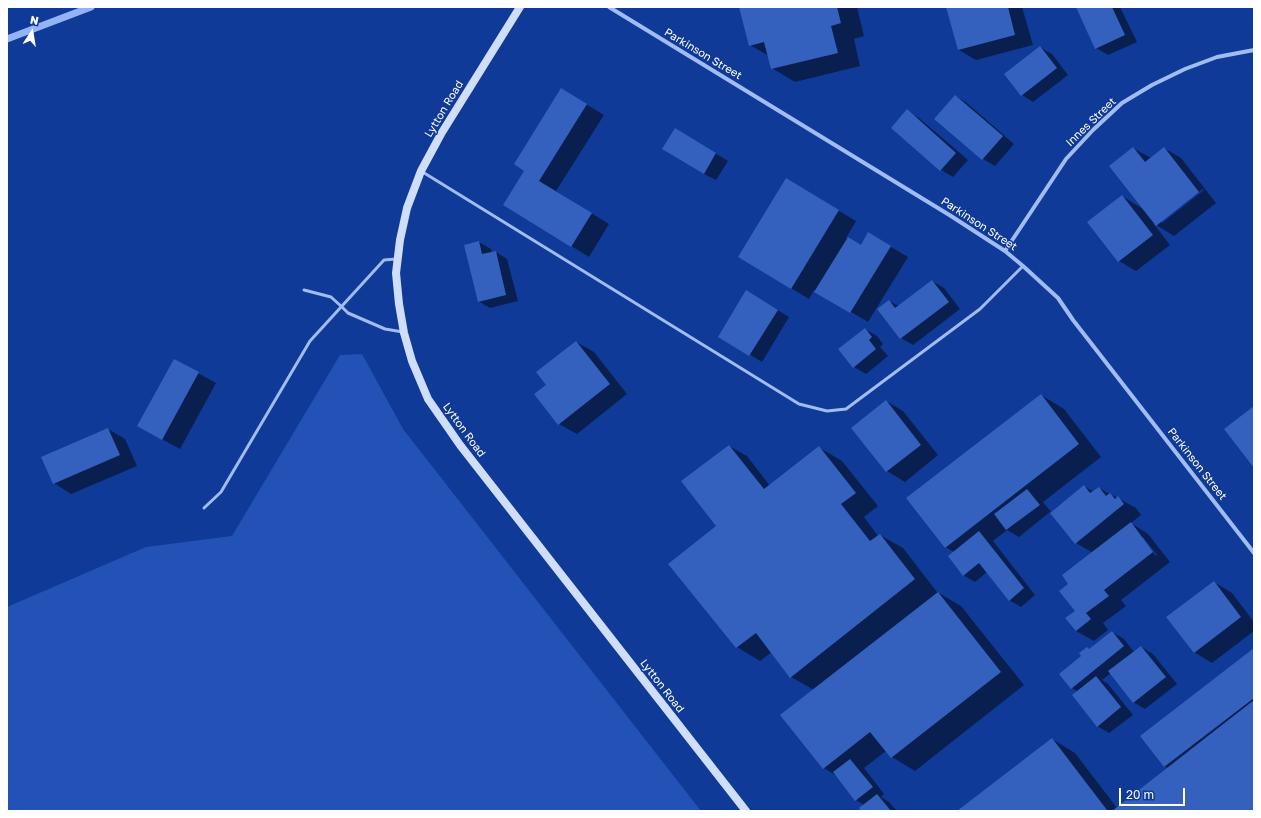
<!DOCTYPE html>
<html>
<head>
<meta charset="utf-8">
<style>
  body { margin:0 }
  #map { position:relative; width:1261px; height:818px; overflow:hidden; background:#103a97; font-family:"Golos Text",sans-serif }
  canvas { display:block }
  .frame { position:absolute; inset:0; border:8px solid #fff; pointer-events:none }
  .north { position:absolute; left:12px; top:12px; width:40px; height:40px; -webkit-text-stroke:3px #103a97; paint-order:stroke; rotate:12deg; font-size:11px; font-weight:700; line-height:16px; text-align:center; color:#fff }
  .north::after { content:''; display:block; margin:auto; width:14px; height:18px; background:#fff; clip-path:polygon(50% 0,100% 100%,50% 72%,0 100%) }
  .scale { position:absolute; left:1119px; top:788px; width:66px; height:18px; box-sizing:border-box; border:2px solid #fff; border-top:0; padding-left:5px; font-size:12px; line-height:14px; white-space:nowrap; color:#fff; -webkit-text-stroke:3px #103a97; paint-order:stroke }
</style>
</head>
<body>
<div id="map">
<canvas width="1261" height="818"></canvas>
<div class="frame"></div>
<div class="north">N</div>
<div class="scale">20 m</div>
</div>
<script>
const ctx = document.querySelector('canvas').getContext('2d');
ctx.lineJoin = 'round';
function fill(path, color) {
  ctx.fillStyle = color;
  ctx.fill(path, 'evenodd');
}
function poly(rows) {
  const path = new Path2D();
  for (const r of rows) {
    path.moveTo(r[0], r[1]);
    for (let i = 2; i < r.length; i += 2) path.lineTo(r[i], r[i + 1]);
  }
  return path;
}
function stroke(path, color, width, dash) {
  ctx.strokeStyle = color;
  ctx.lineWidth = width;
  ctx.lineCap = dash ? 'butt' : 'round';
  ctx.setLineDash(dash || []);
  ctx.stroke(path);
}
function drawText(font, color, halo, rows, align = 'center') {
  ctx.font = font + ' "Golos Text",sans-serif';
  ctx.lineWidth = 3;
  ctx.setLineDash([]);
  ctx.textBaseline = 'middle';
  ctx.strokeStyle = halo;
  ctx.fillStyle = color;
  for (const [text, x, y, turn = 0] of rows) {
    ctx.save();
    ctx.translate(x, y);
    ctx.rotate((+turn || 0) * Math.PI / 180);
    ctx.textAlign = isNaN(turn) ? turn : align;
    if (halo) ctx.strokeText(text, 0, 0);
    ctx.fillText(text, 0, 0);
    ctx.restore();
  }
}
fill(poly([
  [362,354,403,429,701,811,7,811,7,607,146,547,232,536,340,355]
]), '#2352b7');
fill(poly([
  [740,7,857,7,864,36,854,39,860,66,795,82,772,68,769,56,750,45],
  [947,7,1022,7,1033,45,976,60,959,50],
  [1077,7,1120,7,1137,42,1108,55,1096,48],
  [1040,47,1052,54,1068,75,1033,102,1022,95],
  [955,96,967,103,1014,144,995,166,983,159,936,119],
  [579,100,604,115,556,191,609,224,589,257,504,204],
  [907,111,919,118,968,160,953,177,941,170,892,128],
  [687,136,728,161,716,180,704,174],
  [1133,148,1151,158,1164,148,1181,158,1216,203,1174,236,1153,223,1170,245,1136,271,1119,261,1122,196,1143,209],
  [1203,189,1204,190,1162,223,1161,221],
  [804,190,856,221,846,238,861,246,886,244,908,257,868,322,814,290,809,299,739,257],
  [479,242,491,249,492,253,496,252,507,259,518,301,490,308,478,301],
  [932,281,944,288,960,309,913,345,901,338,878,309,889,301,899,306],
  [758,298,789,317,762,362,719,336],
  [865,329,877,336,883,344,880,347,888,356,866,374,854,367],
  [576,342,594,352,627,394,577,434,559,424,548,385],
  [174,360,216,383,180,449,156,436],
  [1041,395,1064,409,1101,457,1043,502,1051,512,1084,486,1094,492,1099,488,1136,508,1141,515,1131,523,1148,534,1170,562,1121,600,1126,606,1103,623,1108,630,1094,641,1076,631,1076,611,1070,584,1093,553,1076,543,1050,512,1019,537,1007,530,993,541,1035,595,1021,607,1009,600,987,572,975,582,963,575,954,552,945,547],
  [1141,537,1143,537,1157,555,1156,556],
  [886,401,903,411,938,455,905,482,887,471],
  [108,429,125,439,137,466,71,494,54,483],
  [729,446,747,456,770,486,820,448,842,461,878,506,864,517,878,536,880,535,903,548,937,592,961,606,1024,685,915,771,892,757,886,751,864,768,884,794,881,797,889,802,897,811,862,811,864,805,856,800,837,776,824,768,782,715,814,690,791,677,772,652,760,661,737,647,670,564,718,526],
  [1214,582,1232,593,1254,622,1254,631,1212,663,1194,652],
  [1112,632,1124,639,1134,652,1142,647,1153,654,1177,684,1145,709,1133,702,1111,673,1102,680,1108,684,1133,715,1109,733,1097,726,1078,692,1072,688,1090,650],
  [1254,649,1254,811,959,811,1052,739,1075,753,1117,808,1168,768,1165,767,1141,737]
]), '#0007');
stroke(poly([
  [7,39,91,7]
]), '#92b4f7', 7);
fill(poly([
  [739,7,837,7,841,23,831,26,838,53,771,69,764,42,749,46],
  [946,7,1008,7,1015,35,958,50],
  [1076,7,1112,7,1125,35,1095,49],
  [1040,46,1057,68,1021,96,1004,74],
  [561,88,587,104,539,181,592,213,571,247,503,205,524,171,514,164],
  [955,95,1003,136,982,160,934,119],
  [907,109,956,153,940,171,891,128],
  [675,128,716,153,704,174,662,149],
  [1133,147,1145,162,1164,147,1199,192,1156,226,1109,166],
  [786,178,839,210,791,289,738,257],
  [1122,195,1153,235,1118,262,1087,222],
  [868,232,891,246,850,313,814,292,848,237,861,245],
  [479,241,482,254,496,251,506,295,478,302,464,245],
  [932,280,949,302,900,339,877,309,889,300,895,308],
  [746,290,778,310,749,356,718,337],
  [865,328,872,337,869,340,876,349,853,368,838,349],
  [576,341,610,384,558,425,534,394,546,385,536,372],
  [174,359,199,372,162,440,137,426],
  [1041,394,1079,444,945,548,906,498],
  [886,400,921,445,886,472,851,428],
  [1254,406,1254,468,1224,429],
  [108,428,120,455,53,484,41,457],
  [729,445,764,489,819,446,856,493,841,504,870,541,880,534,915,579,790,678,756,633,736,648,668,564,716,526,681,481],
  [1084,485,1090,493,1099,487,1106,496,1110,493,1115,499,1118,496,1124,504,1075,544,1050,513],
  [1027,489,1040,505,1006,530,994,514],
  [1131,522,1153,552,1104,590,1109,596,1086,613,1091,619,1076,631,1065,618,1075,611,1059,591,1068,584,1062,575],
  [979,531,1024,588,1009,601,979,563,963,576,948,556],
  [1214,581,1241,617,1194,653,1166,617],
  [938,592,1001,672,891,758,870,732,823,769,780,715],
  [1112,631,1124,646,1071,689,1059,674,1081,656,1079,653,1087,647,1089,649],
  [1141,646,1166,677,1133,703,1108,671],
  [1254,648,1254,698,1164,767,1140,736],
  [1096,676,1121,707,1097,727,1072,695],
  [1254,700,1254,811,1112,811],
  [1052,738,1107,810,1106,811,957,811],
  [850,759,873,787,855,801,833,772],
  [877,794,891,811,861,811,859,808]
]), '#3461be');
stroke(poly([
  [421,171,799,404,827,411,846,409,980,309,1023,266],
  [304,290,331,297,342,307,348,313,385,329,403,332],
  [204,508,221,492,310,341,384,260,396,259]
]), '#a1bcf4', 3);
stroke(poly([
  [609,7,951,216,1005,251,1023,266,1058,298,1073,320,1254,553],
  [1005,251,1066,159,1093,130,1122,103,1152,85,1185,69,1217,57,1254,50]
]), '#a1bcf4', 4);
stroke(poly([
  [520,7,441,134,421,171,407,208,400,240,396,273,399,304,404,333,412,361,428,399,460,445,746,811]
]), '#d0defd', 8);
drawText('11px', '#fff', '#103a97', [
  ["Parkinson Street",703,54,31],
  ["Lytton Road",444,109,-59],
  ["Innes Street",1091,122,-44],
  ["Parkinson Street",979,224,33],
  ["Lytton Road",464,430,54],
  ["Parkinson Street",1197,464,52],
  ["Lytton Road",662,686,52]
]);
</script>
</body>
</html>
